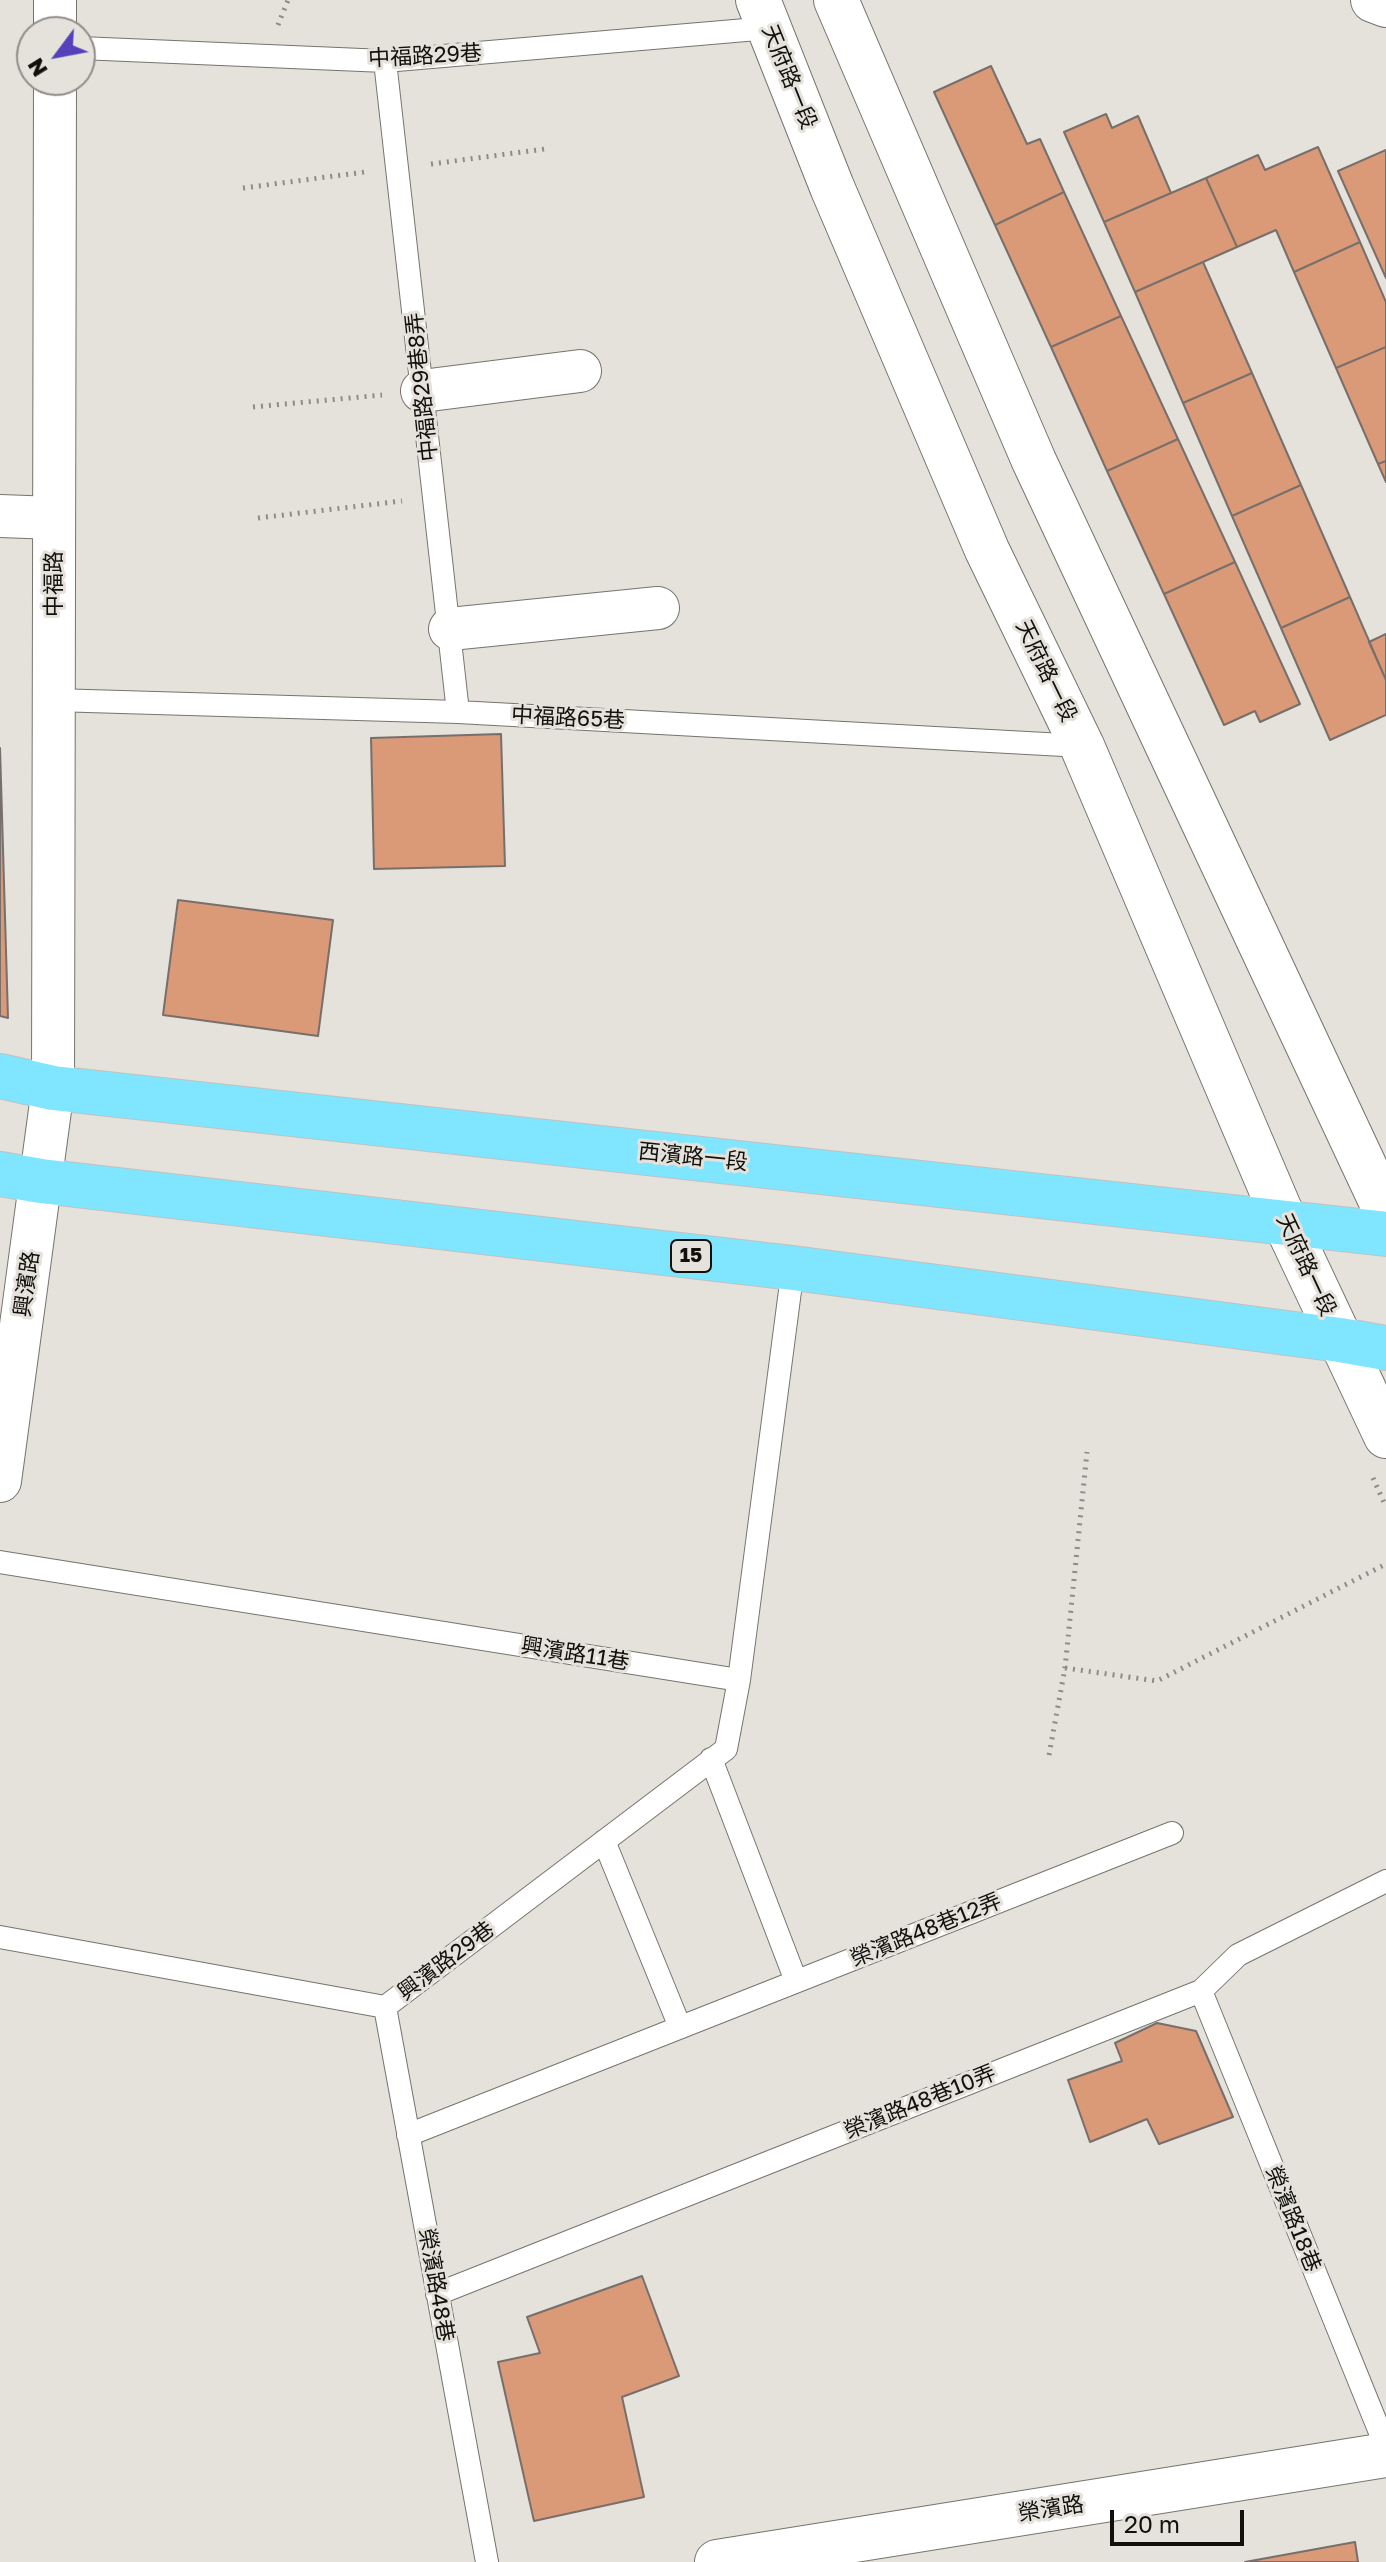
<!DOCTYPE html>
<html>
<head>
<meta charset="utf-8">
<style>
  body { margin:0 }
  #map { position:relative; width:1386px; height:2562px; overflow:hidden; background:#e4e2da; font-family:"Golos Text",sans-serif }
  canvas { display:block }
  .north { position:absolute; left:16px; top:16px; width:80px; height:80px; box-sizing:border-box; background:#e4e2da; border:2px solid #908e88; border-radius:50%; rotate:238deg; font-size:22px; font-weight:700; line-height:32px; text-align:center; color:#11100d }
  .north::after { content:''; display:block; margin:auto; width:28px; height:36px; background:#5542ba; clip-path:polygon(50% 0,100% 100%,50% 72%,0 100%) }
  .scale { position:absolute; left:1110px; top:2510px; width:134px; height:36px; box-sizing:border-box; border:4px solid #11100d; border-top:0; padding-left:10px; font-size:24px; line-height:28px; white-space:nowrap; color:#11100d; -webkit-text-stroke:6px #e4e2da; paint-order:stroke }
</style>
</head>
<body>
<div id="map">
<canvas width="1386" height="2562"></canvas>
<div class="north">N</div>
<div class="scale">20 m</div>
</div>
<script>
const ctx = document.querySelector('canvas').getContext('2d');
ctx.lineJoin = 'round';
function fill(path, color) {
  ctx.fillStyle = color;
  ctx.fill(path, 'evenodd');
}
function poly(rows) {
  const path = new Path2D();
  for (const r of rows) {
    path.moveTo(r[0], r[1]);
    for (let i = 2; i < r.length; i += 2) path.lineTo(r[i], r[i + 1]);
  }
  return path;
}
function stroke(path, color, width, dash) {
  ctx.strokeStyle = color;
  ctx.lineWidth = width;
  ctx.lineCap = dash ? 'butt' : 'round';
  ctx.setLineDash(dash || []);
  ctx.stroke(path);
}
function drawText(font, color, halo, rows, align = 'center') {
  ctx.font = font + ' "Golos Text","Noto Sans TC",sans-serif';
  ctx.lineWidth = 6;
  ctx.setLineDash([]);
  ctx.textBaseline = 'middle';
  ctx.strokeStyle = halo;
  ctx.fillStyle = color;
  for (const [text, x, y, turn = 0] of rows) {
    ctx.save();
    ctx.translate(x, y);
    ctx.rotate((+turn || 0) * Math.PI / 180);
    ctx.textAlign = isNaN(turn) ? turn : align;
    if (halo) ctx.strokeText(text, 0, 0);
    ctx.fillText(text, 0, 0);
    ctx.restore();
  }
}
const building = poly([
  [991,66,1027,144,1040,139,1064,192,995,225,934,92,991,66],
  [1106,114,1112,128,1138,116,1171,193,1104,222,1064,132,1106,114],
  [1318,147,1360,242,1294,272,1276,230,1237,247,1206,178,1258,155,1265,170,1318,147],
  [1386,150,1386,278,1338,171,1386,150],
  [1206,178,1237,247,1135,292,1104,222,1206,178],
  [1064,192,1121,316,1051,347,995,225,1064,192],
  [1360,242,1386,302,1386,347,1336,368,1294,272,1360,242],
  [1203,262,1252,373,1183,403,1135,292,1203,262],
  [1121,316,1178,439,1107,471,1051,347,1121,316],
  [1386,347,1386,461,1378,464,1336,368,1386,347],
  [1252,373,1301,485,1232,516,1183,403,1252,373],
  [1178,439,1235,562,1164,594,1107,471,1178,439],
  [1386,461,1386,482,1378,464,1386,461],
  [1301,485,1350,597,1281,628,1232,516,1301,485],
  [1235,562,1300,704,1260,722,1255,711,1224,725,1164,594,1235,562],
  [1350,597,1386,680,1386,715,1330,740,1281,628,1350,597],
  [1386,634,1386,680,1369,642,1386,634],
  [501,734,505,866,374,869,371,738,501,734],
  [0,748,8,1018,0,1016,0,748],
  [178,900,333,920,318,1036,163,1015,178,900],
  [1157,2023,1196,2031,1233,2117,1159,2144,1147,2119,1090,2142,1068,2080,1122,2061,1115,2043,1157,2023],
  [642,2276,679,2376,622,2397,644,2497,534,2521,498,2362,540,2353,527,2317,642,2276],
  [1355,2542,1358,2562,1245,2562,1355,2542]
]);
fill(building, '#da9977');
stroke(building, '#776f6c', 2);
const service = poly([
  [80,48,385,61,769,28],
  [385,61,458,712],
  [54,700,458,712,1082,746],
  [0,1562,739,1680],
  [711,1759,796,1981],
  [604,1841,680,2027],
  [0,1937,385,2007,726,1749,739,1680,793,1268],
  [1201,1991,1386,2447],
  [385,2007,487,2562],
  [408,2135,1172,1833],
  [437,2294,1201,1991,1238,1955,1386,1881]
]);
const minor = poly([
  [55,32,55,0],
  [422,391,580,371],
  [0,516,54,518],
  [450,629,658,608],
  [0,1481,53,1088,55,80]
]);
const tertiary = poly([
  [758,0,832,187,987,550,1082,746,1285,1222,1386,1436],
  [836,0,1034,461,1386,1212],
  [1373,0,1386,5],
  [717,2562,1386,2455]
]);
const primary = poly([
  [0,1076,53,1088,1386,1234],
  [0,1174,41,1181,793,1268,1340,1340,1386,1348]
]);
stroke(service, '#76746d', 24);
stroke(minor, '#76746d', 44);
stroke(tertiary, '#76746d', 46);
stroke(primary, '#c1c1c0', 46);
stroke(poly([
  [278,25,288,0],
  [431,164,545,149],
  [243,188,365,172],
  [253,407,382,395],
  [258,518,402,501],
  [1373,1478,1386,1507],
  [1065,1668,1157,1681,1386,1564],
  [1049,1755,1065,1668,1087,1452]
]), '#8d8c86', 5, [2, 6]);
stroke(service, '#fff', 22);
stroke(minor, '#fff', 42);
stroke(tertiary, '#fff', 44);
stroke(primary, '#80e5fe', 44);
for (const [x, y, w] of [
  [691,1256,40]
]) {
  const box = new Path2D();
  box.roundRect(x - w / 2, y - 16, w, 32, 6);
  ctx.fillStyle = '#e4e2da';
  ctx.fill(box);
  stroke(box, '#11100d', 2);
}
drawText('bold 20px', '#11100d', null, [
  ["15",691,1256]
]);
drawText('22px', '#11100d', '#e4e2da', [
  ["中福路29巷",425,56,-3],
  ["天府路一段",789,77,68],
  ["中福路29巷8弄",422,387,-96],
  ["中福路",54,584,-90],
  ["天府路一段",1046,671,64],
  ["中福路65巷",568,718,3],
  ["西濱路一段",693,1157,6],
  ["天府路一段",1306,1265,65],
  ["興濱路",27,1284,-82],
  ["興濱路11巷",575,1654,9],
  ["榮濱路48巷12弄",926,1930,-22],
  ["興濱路29巷",446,1961,-37],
  ["榮濱路48巷10弄",920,2102,-22],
  ["榮濱路18巷",1293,2219,68],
  ["榮濱路48巷",436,2285,80],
  ["榮濱路",1051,2509,-9]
]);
</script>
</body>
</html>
